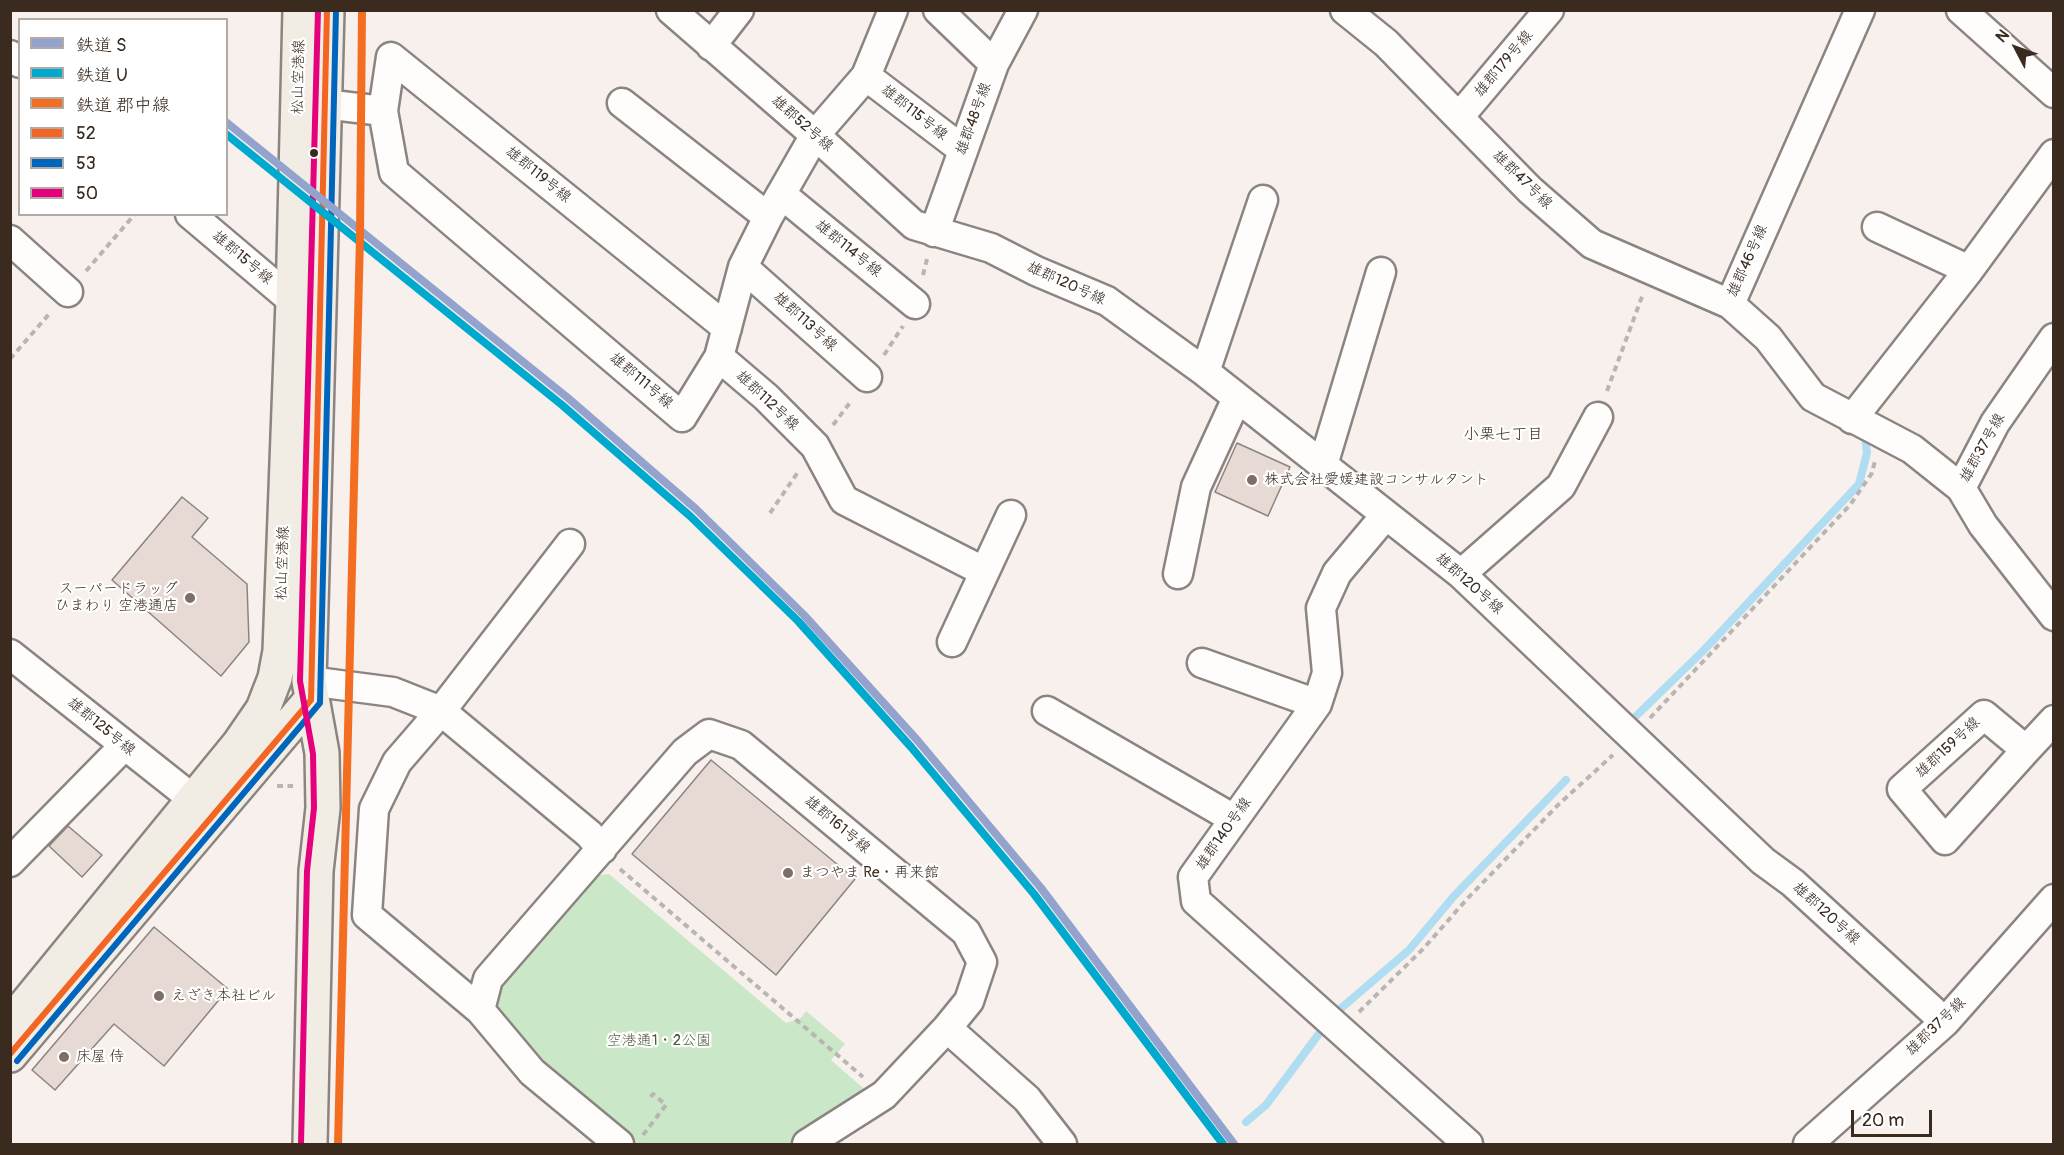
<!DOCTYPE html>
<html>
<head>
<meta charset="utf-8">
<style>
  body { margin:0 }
  #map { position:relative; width:2064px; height:1155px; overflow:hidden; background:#f8f0ec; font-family:Pangolin,"Klee One",sans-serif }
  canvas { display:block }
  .frame { position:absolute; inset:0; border:12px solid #3b2a1e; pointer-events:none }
  .legend { position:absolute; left:18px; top:18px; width:210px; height:198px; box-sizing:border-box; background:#fff; border:2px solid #b1aaa5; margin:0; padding:8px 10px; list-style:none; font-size:18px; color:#3b2a1e }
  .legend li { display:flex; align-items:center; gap:12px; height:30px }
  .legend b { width:30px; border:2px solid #b1aaa5 }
  .north { position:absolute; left:1986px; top:18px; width:60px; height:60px; -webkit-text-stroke:4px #fff; paint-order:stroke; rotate:311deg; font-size:16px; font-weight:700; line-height:24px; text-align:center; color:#3b2a1e }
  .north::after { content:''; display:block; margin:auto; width:21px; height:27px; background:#3b2a1e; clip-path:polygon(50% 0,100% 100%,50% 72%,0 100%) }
  .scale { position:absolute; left:1851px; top:1110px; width:81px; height:27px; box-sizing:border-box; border:3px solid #3b2a1e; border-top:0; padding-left:8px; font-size:18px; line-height:21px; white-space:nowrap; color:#3b2a1e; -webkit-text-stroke:4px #fff; paint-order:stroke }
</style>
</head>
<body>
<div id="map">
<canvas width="2064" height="1155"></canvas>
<div class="frame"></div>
<ul class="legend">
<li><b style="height:8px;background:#93a3cd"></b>鉄道 S</li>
<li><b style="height:8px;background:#00a9ce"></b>鉄道 U</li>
<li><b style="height:8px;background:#f36e21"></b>鉄道 郡中線</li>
<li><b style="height:8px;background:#f26522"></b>52</li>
<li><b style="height:8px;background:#0065bd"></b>53</li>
<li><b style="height:8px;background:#e5007d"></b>50</li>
</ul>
<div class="north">N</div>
<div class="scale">20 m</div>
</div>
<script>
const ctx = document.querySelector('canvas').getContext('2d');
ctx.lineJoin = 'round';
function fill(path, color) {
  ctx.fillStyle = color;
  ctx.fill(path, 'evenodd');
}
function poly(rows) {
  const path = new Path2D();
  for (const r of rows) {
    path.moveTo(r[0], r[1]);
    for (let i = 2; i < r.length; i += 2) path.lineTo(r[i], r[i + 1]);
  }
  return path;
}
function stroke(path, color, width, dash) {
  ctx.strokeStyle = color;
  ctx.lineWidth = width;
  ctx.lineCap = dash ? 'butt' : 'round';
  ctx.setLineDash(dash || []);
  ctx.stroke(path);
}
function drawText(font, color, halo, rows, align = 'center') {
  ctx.font = font + ' Pangolin,"Klee One",sans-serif';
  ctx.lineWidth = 4.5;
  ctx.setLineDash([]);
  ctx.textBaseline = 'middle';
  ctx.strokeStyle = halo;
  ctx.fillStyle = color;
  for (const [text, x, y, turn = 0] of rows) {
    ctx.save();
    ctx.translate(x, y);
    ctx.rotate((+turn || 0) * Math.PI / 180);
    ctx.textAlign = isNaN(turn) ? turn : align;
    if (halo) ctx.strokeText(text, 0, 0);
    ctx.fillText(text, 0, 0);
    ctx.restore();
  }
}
fill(poly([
  [609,874,786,1023,801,1018,806,1011,845,1044,831,1060,870,1094,793,1144,634,1144,531,1054,500,1017,497,1007,500,984,594,876]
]), '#cae8c7');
stroke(poly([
  [1632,720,1704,650,1859,484,1867,453,1865,436],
  [1339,1010,1409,950,1454,896,1566,780],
  [1246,1122,1266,1105,1324,1027]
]), '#b0ddf1', 8);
const building = poly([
  [1237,443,1290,467,1268,516,1215,492,1237,443],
  [182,497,208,518,192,537,247,584,249,642,221,676,112,580,182,497],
  [711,760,855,879,776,975,632,854,711,760],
  [68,826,102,855,82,877,49,846,68,826],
  [154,927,228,989,164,1066,114,1024,55,1090,32,1070,154,927]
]);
fill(building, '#e7d9d3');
stroke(building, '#8b8480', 1.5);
const minor = poly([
  [671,10,815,135,914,225,991,248,1036,271,1107,301,1205,372,1461,574,1763,861,1793,883,1945,1022],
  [938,10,994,64],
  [1345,10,1386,43,1530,190,1592,244,1730,304],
  [1860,10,1730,304,1768,338,1813,397,1912,449,1961,488],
  [1961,10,2054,93],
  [711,46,739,10],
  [10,55,20,63],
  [866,76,963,150],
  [622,103,768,217],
  [324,104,383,111,394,172,682,417,719,357,743,267,768,217,815,135,866,76,893,10],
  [383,111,391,57,727,328],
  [1459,117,1549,10],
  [781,194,915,304],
  [190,214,293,301],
  [1877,227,1969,270],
  [934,232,994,64,1023,10],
  [10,240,68,292],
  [743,267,867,377],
  [2054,338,1995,423,1961,488,1983,525,2054,616],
  [719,357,766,397,815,446,844,500,983,571],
  [1205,372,1263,200],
  [1852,419,1969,270,2054,154],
  [1323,465,1381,272],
  [1385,516,1337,573,1321,608,1327,673,1317,704,1193,877,1196,901,1468,1144],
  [1178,574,1196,487,1237,398],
  [1461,574,1561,486,1598,417],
  [952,642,1011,515],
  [10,654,193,799],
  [1202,663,1317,704],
  [309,681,393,692,441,711,589,834,602,849],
  [1047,711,1234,819],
  [2026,750,1984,715,1902,789,1945,840,2026,750,2054,720],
  [10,862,124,746],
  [480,1010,367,915,374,809,397,762,441,711,570,544],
  [947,1028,1027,1099,1062,1144],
  [619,1144,532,1072,480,1010,488,979,685,752,709,734,741,745,966,932,982,962,969,1001,947,1028,884,1095,807,1144],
  [1808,1144,1945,1022,2054,899]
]);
const major = poly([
  [10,1024,239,744,263,709,275,678,280,651,293,301,300,10],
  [10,1055,311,700],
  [310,1144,316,871,323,808,322,753,309,681,327,10]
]);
stroke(minor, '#8b8480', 33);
stroke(major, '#8b8480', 38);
stroke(poly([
  [86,271,135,214],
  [923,275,927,259],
  [884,355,903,326],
  [10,359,50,313],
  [1607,391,1643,294],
  [833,425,852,400],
  [770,513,798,472],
  [1650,718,1850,505,1872,473,1875,461],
  [277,786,293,786],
  [620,869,863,1077],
  [1359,1012,1423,949,1467,899,1559,804,1613,755],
  [643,1135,666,1105,653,1094,648,1100]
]), '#b8b5b3', 4, [6, 4.5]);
stroke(minor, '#fefdfc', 28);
stroke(major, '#f2ede4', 33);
stroke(poly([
  [10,1054,311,700,327,10]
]), '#f26522', 6);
stroke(poly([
  [17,1061,320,703,336,10]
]), '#0065bd', 6);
stroke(poly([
  [301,1144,307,871,314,808,313,754,300,681,318,10]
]), '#e5007d', 6);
stroke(poly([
  [226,122,568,398,696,509,804,615,918,741,1041,888,1234,1144]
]), '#93a3cd', 8);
stroke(poly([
  [226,134,562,405,690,516,798,621,911,747,1034,894,1223,1144]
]), '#00a9ce', 8);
stroke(poly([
  [338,1144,360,236,362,10]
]), '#f36e21', 8);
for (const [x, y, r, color] of [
  [314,153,5,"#3b2a1e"],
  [1252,480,6,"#7d6f66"],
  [190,598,6,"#7d6f66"],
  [788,873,6,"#7d6f66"],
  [159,996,6,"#7d6f66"],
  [64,1057,6,"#7d6f66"]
]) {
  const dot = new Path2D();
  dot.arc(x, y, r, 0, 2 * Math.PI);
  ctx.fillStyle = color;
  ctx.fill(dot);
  stroke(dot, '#fff', 2);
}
drawText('15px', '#3b2a1e', '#fff', [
  ["雄郡179号線",1504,64,-50],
  ["松山空港線",299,77,-89],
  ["雄郡115号線",914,113,38],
  ["雄郡48号線",974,119,-70],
  ["雄郡52号線",802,124,41],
  ["雄郡119号線",538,175,39],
  ["雄郡47号線",1522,180,44],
  ["雄郡114号線",848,249,39],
  ["雄郡15号線",242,258,40],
  ["雄郡46号線",1748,261,-66],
  ["雄郡120号線",1066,284,24],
  ["雄郡113号線",805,322,42],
  ["雄郡111号線",641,381,40],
  ["雄郡112号線",767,401,43],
  ["雄郡37号線",1983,448,-61],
  ["松山空港線",283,563,-88],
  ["雄郡120号線",1469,584,41],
  ["雄郡125号線",101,727,39],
  ["雄郡159号線",1948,748,-43],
  ["雄郡161号線",837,825,40],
  ["雄郡140号線",1224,834,-55],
  ["雄郡120号線",1826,914,42],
  ["雄郡37号線",1936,1027,-44]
]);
drawText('15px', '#3b2a1e', '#fff', [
  ["株式会社愛媛建設コンサルタント",1264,480],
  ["スーパードラッグ",178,589,"right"],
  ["ひまわり 空港通店",178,606,"right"],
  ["まつやま Re・再来館",800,873],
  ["えざき本社ビル",171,996],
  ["床屋 侍",76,1057]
], 'left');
drawText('15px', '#555840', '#fff', [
  ["空港通1・2公園",659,1041]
]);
drawText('16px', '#3b2a1e', '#fff', [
  ["小栗七丁目",1503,435]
]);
</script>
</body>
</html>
